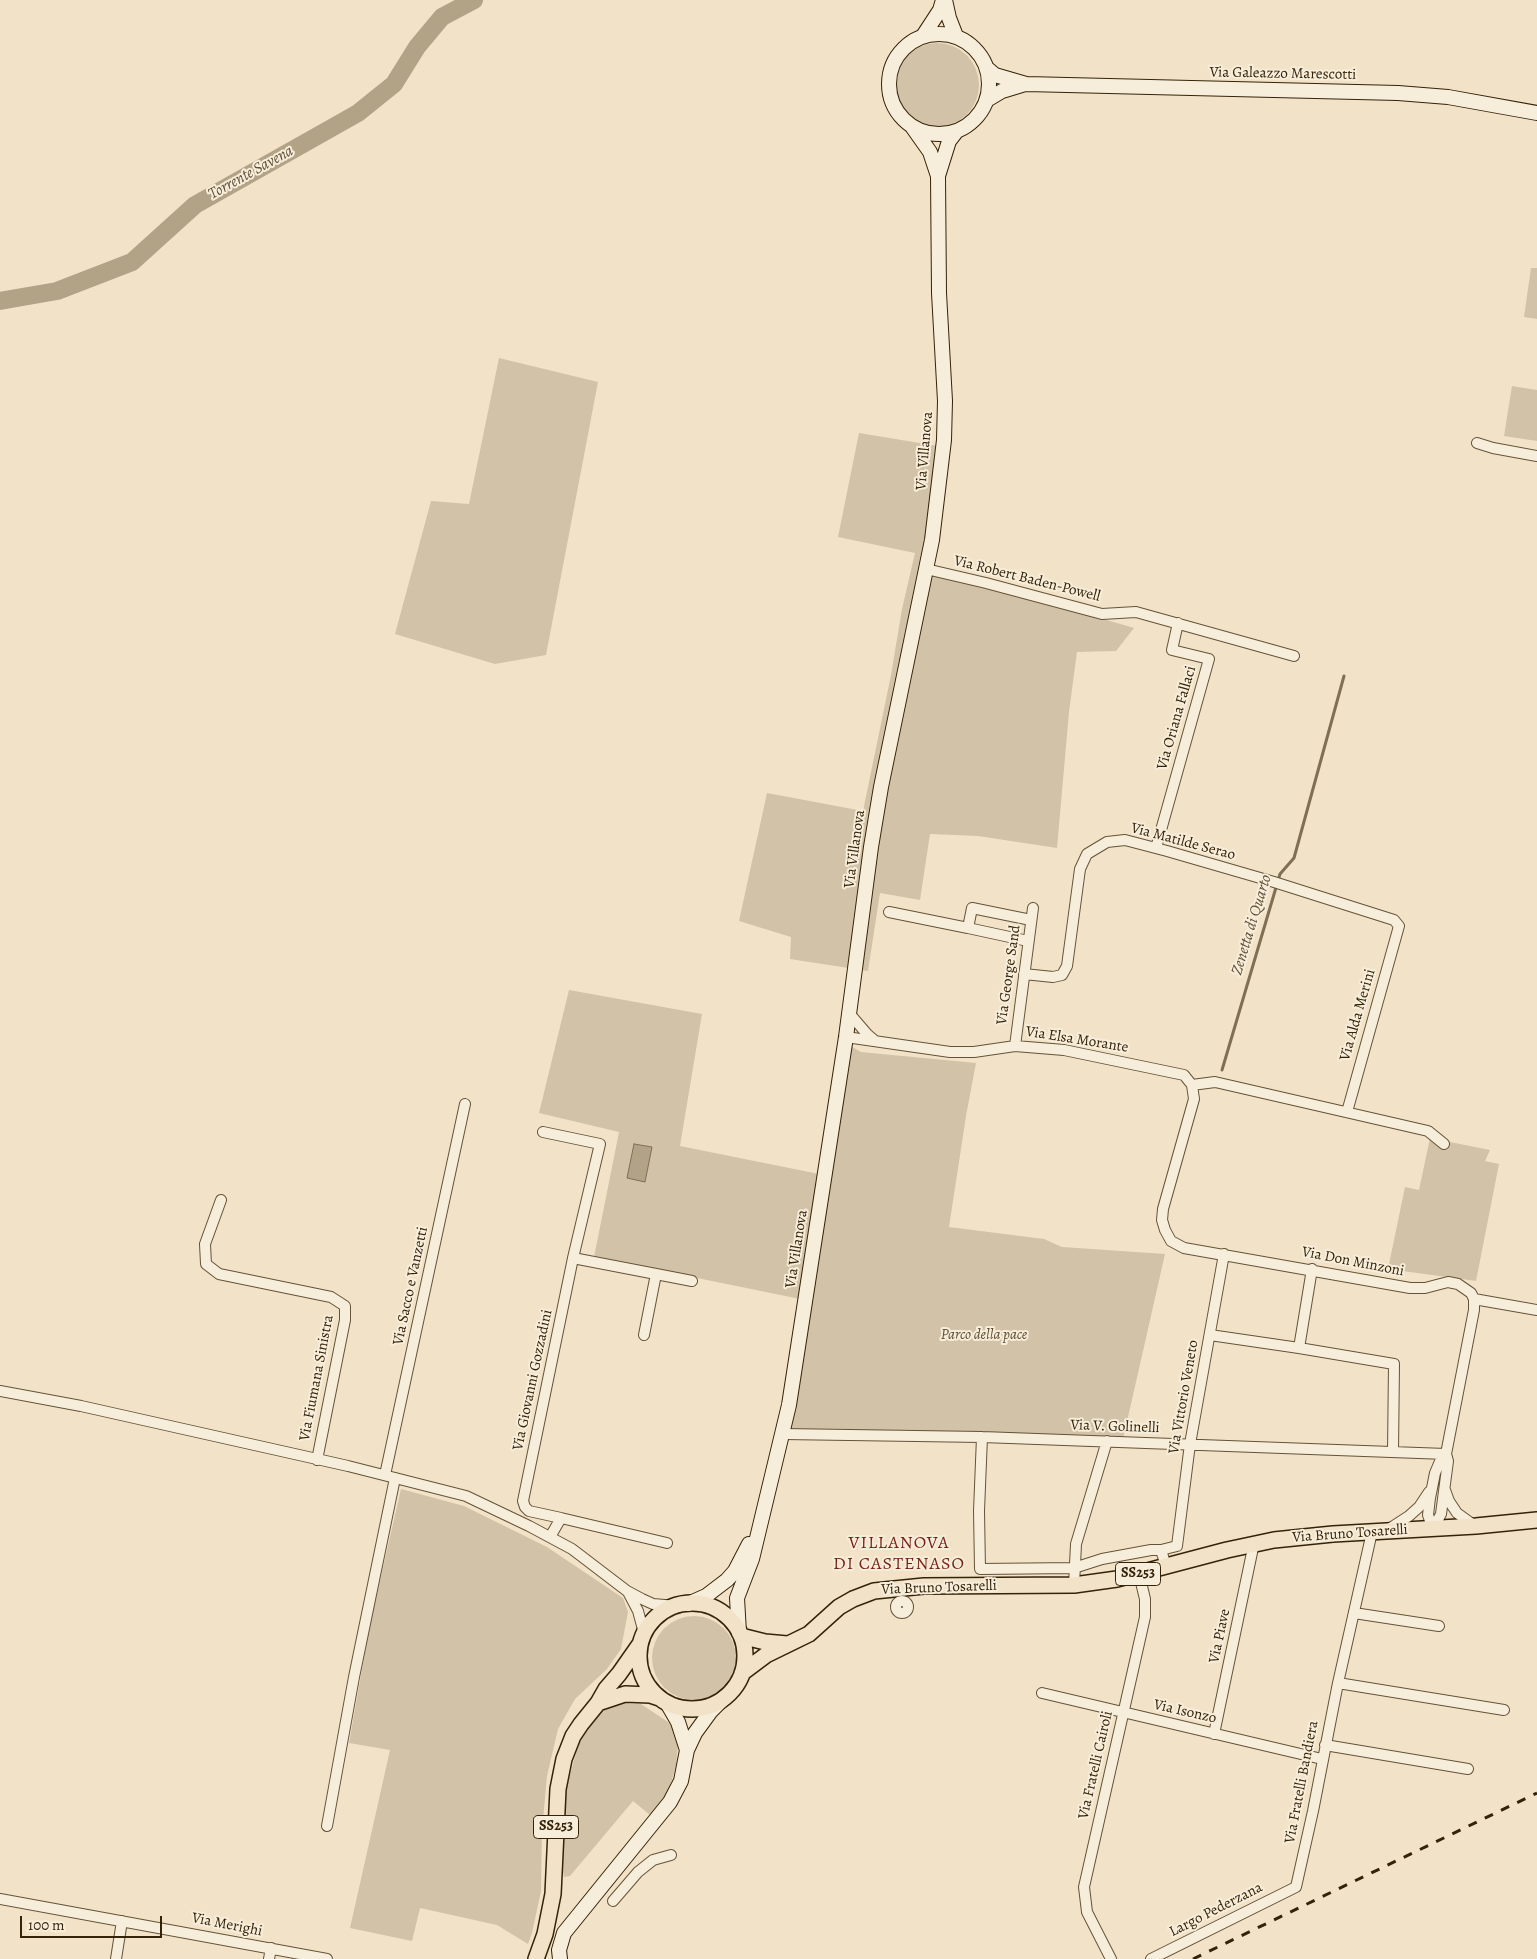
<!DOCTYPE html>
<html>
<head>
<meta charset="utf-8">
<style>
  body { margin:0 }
  #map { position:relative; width:1537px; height:1959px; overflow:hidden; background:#f2e3c8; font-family:Alegreya,serif }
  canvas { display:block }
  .scale { position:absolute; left:20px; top:1916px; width:142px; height:22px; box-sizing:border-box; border:2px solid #352307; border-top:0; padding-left:6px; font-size:15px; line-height:18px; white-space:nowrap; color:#352307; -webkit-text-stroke:4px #f7eddb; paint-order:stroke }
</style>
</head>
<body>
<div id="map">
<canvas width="1537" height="1959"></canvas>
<div class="scale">100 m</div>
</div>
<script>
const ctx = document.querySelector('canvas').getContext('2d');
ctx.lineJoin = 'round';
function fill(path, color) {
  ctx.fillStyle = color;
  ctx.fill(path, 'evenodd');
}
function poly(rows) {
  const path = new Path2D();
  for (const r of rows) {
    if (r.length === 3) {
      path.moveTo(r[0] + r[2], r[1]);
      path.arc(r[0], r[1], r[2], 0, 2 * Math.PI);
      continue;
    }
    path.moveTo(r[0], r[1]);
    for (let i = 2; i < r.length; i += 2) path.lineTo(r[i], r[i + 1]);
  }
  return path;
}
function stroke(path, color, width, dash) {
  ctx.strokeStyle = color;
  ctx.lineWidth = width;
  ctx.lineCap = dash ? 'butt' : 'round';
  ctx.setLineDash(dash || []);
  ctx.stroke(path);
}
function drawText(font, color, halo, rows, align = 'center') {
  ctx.font = font + ' Alegreya,serif';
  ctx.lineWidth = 4;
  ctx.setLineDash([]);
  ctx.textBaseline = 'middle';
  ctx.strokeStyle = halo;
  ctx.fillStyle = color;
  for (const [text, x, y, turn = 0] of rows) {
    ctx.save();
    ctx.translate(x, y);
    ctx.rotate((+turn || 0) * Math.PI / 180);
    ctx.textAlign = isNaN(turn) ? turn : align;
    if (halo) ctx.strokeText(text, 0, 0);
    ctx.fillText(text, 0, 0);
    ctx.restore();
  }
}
fill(poly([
  [937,85,42],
  [1531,268,1537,268,1537,319,1524,317],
  [499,358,598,382,546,655,495,664,395,634,431,501,469,504],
  [1512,386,1537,390,1537,441,1504,436],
  [859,433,944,447,929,568,1134,628,1116,651,1077,652,1069,712,1057,848,978,836,930,834,920,900,880,893,868,971,790,959,791,937,739,921,767,793,863,811,891,675,902,609,915,553,838,537],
  [569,990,702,1014,680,1146,824,1175,847,1044,861,1052,976,1063,966,1116,949,1227,1044,1239,1062,1247,1165,1254,1121,1448,785,1432,810,1301,594,1257,619,1132,539,1113],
  [1430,1138,1490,1150,1485,1161,1499,1164,1476,1281,1388,1269,1405,1187,1419,1190],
  [401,1489,464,1506,547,1547,623,1598,628,1612,621,1649,607,1669,575,1699,558,1729,547,1776,542,1831,541,1891,532,1933,528,1944,497,1925,420,1908,412,1941,350,1928,390,1750,349,1743,370,1624],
  [694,1658,42],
  [623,1703,641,1704,668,1722,673,1728,678,1745,676,1765,672,1780,665,1796,650,1815,633,1801,570,1876,564,1877,562,1866,564,1809,567,1786,576,1753,581,1739,595,1718,604,1710]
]), '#d2c2a7');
const water = poly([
  [634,1144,652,1147,645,1182,627,1178,634,1144]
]);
fill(water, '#b2a286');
stroke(water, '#806f53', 1);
stroke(poly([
  [1222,1070,1280,874,1294,858,1344,676]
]), '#806f53', 3);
stroke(poly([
  [0,301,57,291,132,262,195,205,358,113,394,84,417,47,442,17,474,0]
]), '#b2a286', 18);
const street = poly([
  [1477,443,1493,448,1537,456],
  [926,569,986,583,1102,614,1136,612,1294,656],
  [1156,848,1209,659,1172,650,1178,623],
  [889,912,968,928],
  [1028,941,968,928,972,908,1031,920],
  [1024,974,1053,977,1062,975,1067,966,1080,869,1087,854,1107,842,1125,840,1167,851,1274,882,1394,920,1399,926,1347,1112],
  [849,1013,867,1034,874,1040],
  [846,1037,950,1052,974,1052,1015,1046,1064,1050,1184,1075,1192,1085,1194,1099,1163,1209,1162,1220,1165,1230,1171,1241,1184,1248,1410,1288,1425,1288,1448,1282,1458,1284,1471,1293,1474,1299,1474,1310,1446,1454,1448,1461,1441,1514,1433,1529,1428,1515,1430,1498,1435,1473,1441,1459,1446,1454],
  [1015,1046,1033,908],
  [1192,1085,1215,1082,1428,1131,1444,1144],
  [543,1132,600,1144,573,1258,523,1501,525,1507,529,1511,561,1518,550,1537],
  [221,1200,205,1244,206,1264,219,1274,331,1297,345,1306,345,1320,317,1460],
  [573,1258,656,1274,644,1335],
  [1312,1269,1299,1348,1394,1364,1393,1452],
  [656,1274,692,1281],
  [1474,1299,1537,1310],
  [1210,1335,1299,1348],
  [0,1391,81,1406,348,1466,466,1496,529,1526,572,1549,627,1591,642,1599,653,1604,676,1606],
  [783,1434,982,1437,1446,1454],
  [982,1437,979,1511,980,1569,1074,1568,1102,1559,1151,1550,1161,1550,1166,1566],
  [385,1475,465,1104],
  [1445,1490,1449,1501,1457,1513,1475,1526],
  [561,1518,667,1543],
  [1389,1529,1409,1516,1419,1507,1429,1492],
  [1161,1550,1177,1546,1190,1444,1224,1254],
  [1074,1585,1076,1544,1107,1441],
  [628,1592,638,1611,644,1633],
  [902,1607,6],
  [1354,1613,1439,1626],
  [1338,1683,1504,1710],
  [1042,1693,1322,1759],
  [1214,1734,1254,1543],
  [1325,1745,1468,1769],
  [327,1826,354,1677,395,1478],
  [0,1899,327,1959],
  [613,1901,638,1872,653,1860,671,1855],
  [116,1959,122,1921],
  [269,1959,271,1948],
  [1111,1959,1087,1912,1084,1887,1145,1617,1145,1599,1139,1574],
  [1151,1959,1296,1887,1313,1811,1338,1683,1372,1532]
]);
const secondary = poly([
  [945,0,949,18,956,36],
  [939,84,50],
  [923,36,940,10,943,0],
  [988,69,995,75,1026,84,1398,93,1448,97,1537,113],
  [987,100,1002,91,1025,84],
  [913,128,930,152,938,176],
  [688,1604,706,1596,727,1580,735,1571,749,1544],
  [739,1633,737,1598,752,1559,789,1405,846,1037,871,847,881,787,932,540,944,440,945,401,939,293,938,176,949,141,956,132],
  [667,1703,678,1722,687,1750],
  [560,1959,559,1950,564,1933,670,1802,681,1781,687,1750,695,1733,711,1711,725,1697]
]);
const primary = poly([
  [692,1656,53],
  [741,1636,765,1642,787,1644],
  [742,1673,766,1655,809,1634,839,1607,853,1599,874,1591,924,1586,1074,1585,1117,1579,1227,1550,1274,1540,1333,1534,1476,1526,1537,1520],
  [598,1703,625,1694,650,1695,659,1698],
  [536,1959,545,1934,553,1894,558,1789,564,1759,573,1736,581,1724,598,1703,606,1689,619,1674,640,1644]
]);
stroke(street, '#645337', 12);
stroke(secondary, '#352307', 16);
stroke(primary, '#352307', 18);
stroke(street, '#f7eddb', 10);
stroke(secondary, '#f7eddb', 14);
stroke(primary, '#f2e3c8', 15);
stroke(poly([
  [1193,1959,1537,1793]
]), '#352307', 3, [9, 9]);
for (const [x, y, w] of [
  [1138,1574,45],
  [556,1827,45]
]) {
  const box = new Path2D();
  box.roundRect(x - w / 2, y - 11.5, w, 23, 4);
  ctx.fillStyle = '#f7eddb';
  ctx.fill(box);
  stroke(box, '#352307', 1);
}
drawText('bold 14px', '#352307', null, [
  ["SS253",1138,1574],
  ["SS253",556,1827]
]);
drawText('15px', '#352307', '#f7eddb', [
  ["Via Galeazzo Marescotti",1283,74,1],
  ["Via Villanova",925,451,-85],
  ["Via Robert Baden-Powell",1027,579,14],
  ["Via Oriana Fallaci",1177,718,-74],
  ["Via Matilde Serao",1183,842,15],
  ["Via Villanova",855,849,-82],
  ["Via George Sand",1009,975,-82],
  ["Via Alda Merini",1358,1015,-74],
  ["Via Elsa Morante",1077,1040,9],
  ["Via Villanova",797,1249,-81],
  ["Via Don Minzoni",1353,1262,11],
  ["Via Sacco e Vanzetti",411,1286,-78],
  ["Via Fiumana Sinistra",317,1378,-79],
  ["Via Giovanni Gozzadini",533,1380,-78],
  ["Via Vittorio Veneto",1184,1397,-80],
  ["Via V. Golinelli",1115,1427,2],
  ["Via Bruno Tosarelli",1350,1534,-4],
  ["Via Bruno Tosarelli",939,1588,-2],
  ["Via Piave",1220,1636,-78],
  ["Via Isonzo",1185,1712,13],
  ["Via Fratelli Cairoli",1096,1765,-77],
  ["Via Fratelli Bandiera",1302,1782,-79],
  ["Largo Pederzana",1216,1910,-27],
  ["Via Merighi",227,1925,11]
]);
drawText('italic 15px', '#5c4b2f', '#f7eddb', [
  ["Parco della pace",984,1335]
]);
drawText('italic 16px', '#614f33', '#f7eddb', [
  ["Torrente Savena",251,173,-29],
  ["Zenetta di Quarto",1252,925,-73]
]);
ctx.letterSpacing = '1px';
drawText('18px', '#7a1f14', '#f7eddb', [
  ["VILLANOVA",899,1544],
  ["DI CASTENASO",899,1565]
]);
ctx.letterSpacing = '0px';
</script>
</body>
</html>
